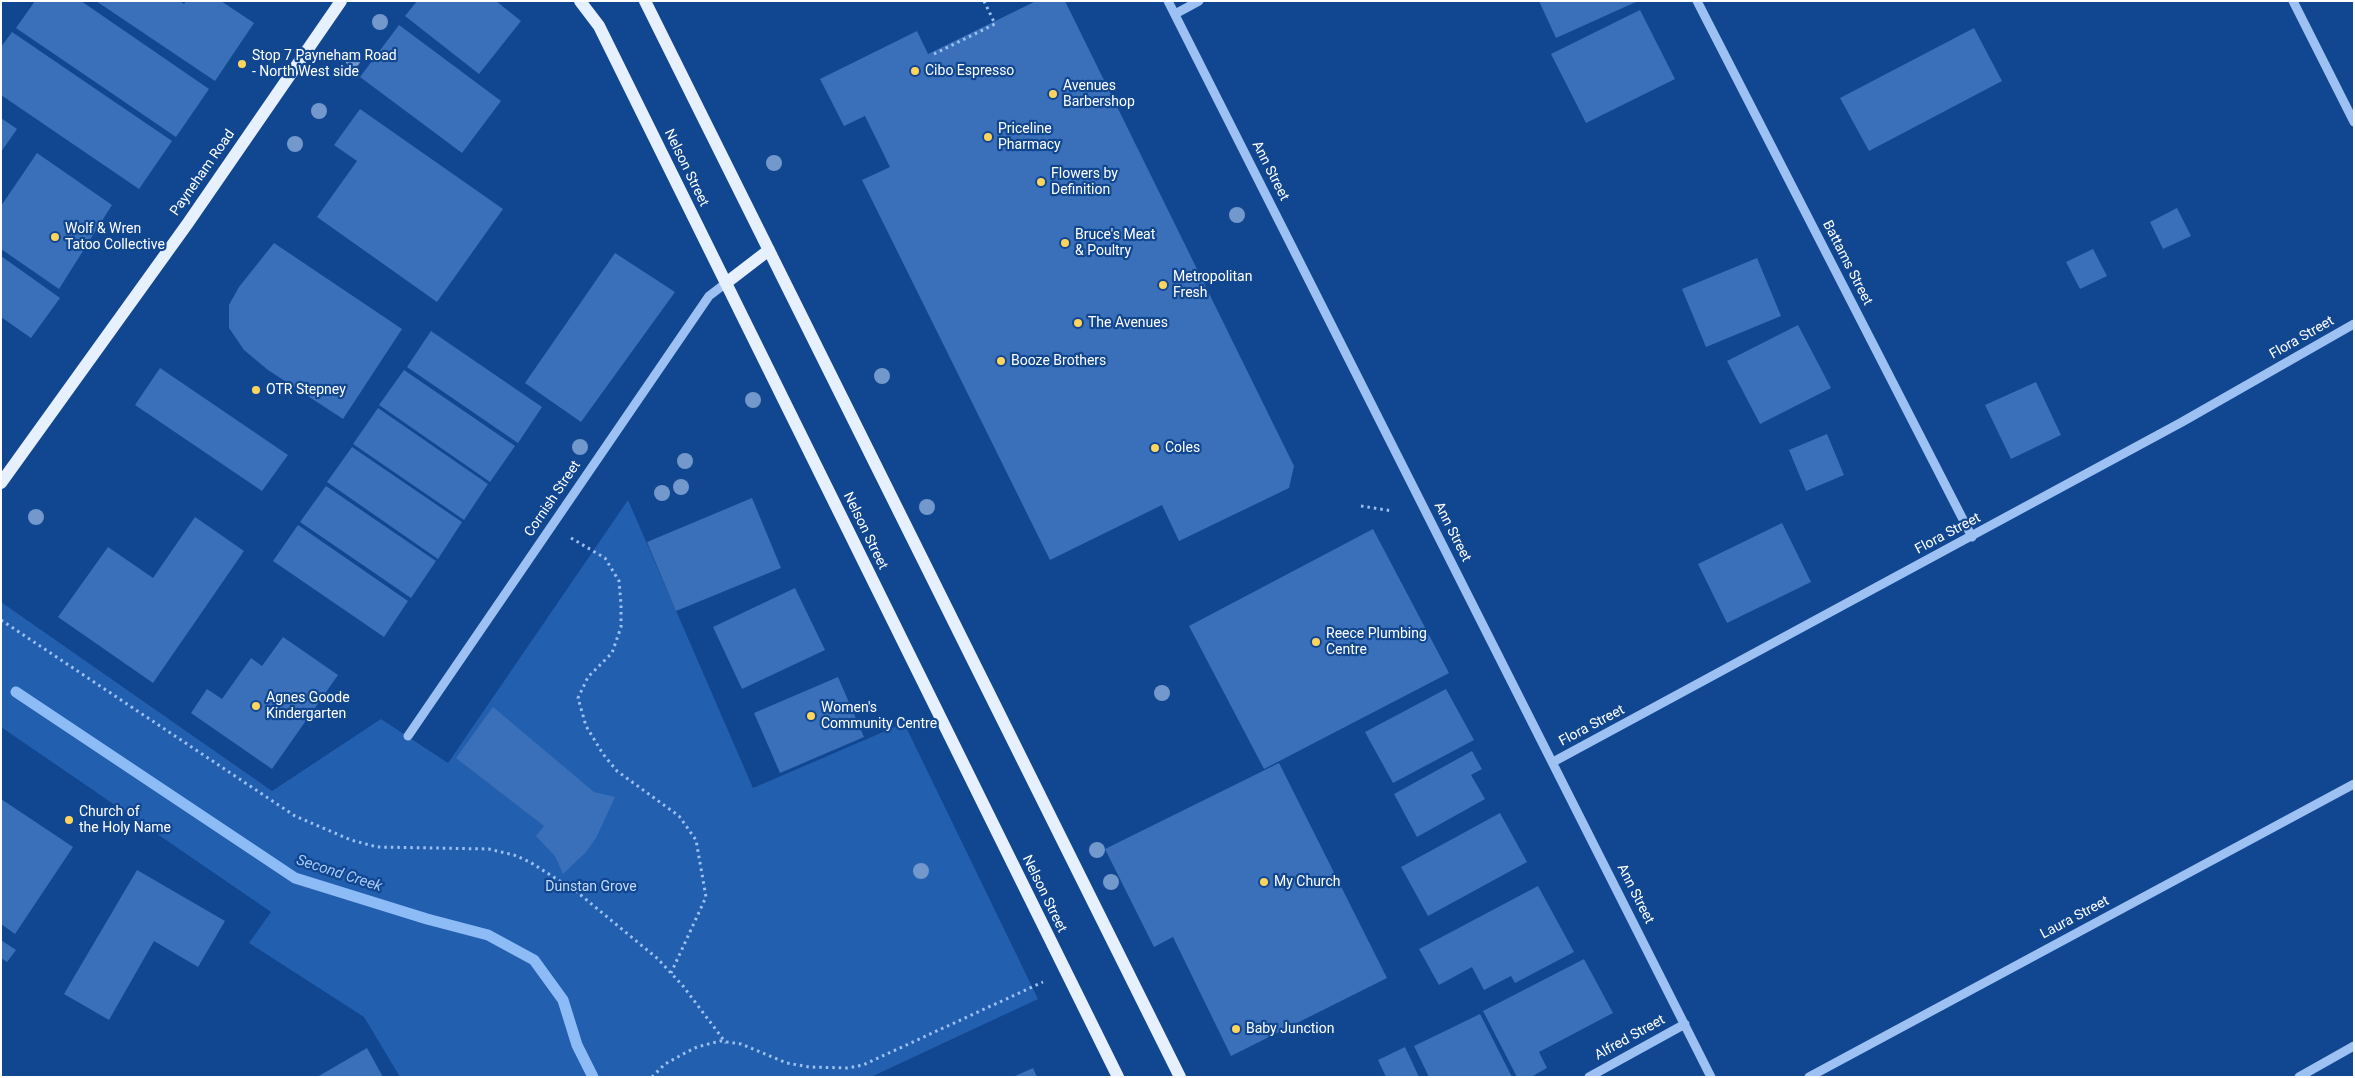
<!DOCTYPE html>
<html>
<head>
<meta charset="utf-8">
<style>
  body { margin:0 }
  #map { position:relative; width:2355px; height:1078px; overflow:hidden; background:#114690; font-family:Roboto,sans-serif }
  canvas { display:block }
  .frame { position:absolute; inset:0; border:2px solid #fff; pointer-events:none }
</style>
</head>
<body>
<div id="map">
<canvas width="2355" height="1078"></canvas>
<div class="frame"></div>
</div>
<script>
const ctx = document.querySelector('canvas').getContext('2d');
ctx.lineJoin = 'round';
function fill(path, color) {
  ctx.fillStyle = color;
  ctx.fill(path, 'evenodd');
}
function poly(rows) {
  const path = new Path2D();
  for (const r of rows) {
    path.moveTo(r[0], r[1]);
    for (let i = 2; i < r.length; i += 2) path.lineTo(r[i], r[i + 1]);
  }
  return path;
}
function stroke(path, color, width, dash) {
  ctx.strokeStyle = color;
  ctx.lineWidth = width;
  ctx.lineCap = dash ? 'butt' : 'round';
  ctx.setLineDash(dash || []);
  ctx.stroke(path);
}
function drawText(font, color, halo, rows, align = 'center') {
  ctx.font = font + ' Roboto,sans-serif';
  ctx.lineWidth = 4.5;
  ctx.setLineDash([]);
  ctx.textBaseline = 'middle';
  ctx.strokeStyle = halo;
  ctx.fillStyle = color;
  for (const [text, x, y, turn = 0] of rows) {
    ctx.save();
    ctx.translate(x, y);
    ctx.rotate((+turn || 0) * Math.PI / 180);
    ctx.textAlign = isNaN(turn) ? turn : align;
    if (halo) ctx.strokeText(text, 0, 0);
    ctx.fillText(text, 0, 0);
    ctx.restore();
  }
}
fill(poly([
  [628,500,753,788,904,723,1038,999,871,1077,400,1077,364,1017,249,943,271,912,1,727,1,602,272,791,381,719,448,763]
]), '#235faf');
stroke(poly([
  [16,692,295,878,427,919,488,935,534,960,563,1000,577,1045,593,1077]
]), '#8dbbf6', 11);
fill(poly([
  [35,1,81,1,209,89,176,137,16,28],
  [96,1,180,1,184,4,186,1,221,1,254,23,215,81],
  [417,1,496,1,521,21,479,74,405,16],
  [1036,1,1065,1,1294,466,1289,488,1179,541,1162,505,1050,560,862,180,890,167,865,116,844,126,820,79,917,31,928,54],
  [1539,1,1638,1,1556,38],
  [1640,10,1675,79,1586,123,1551,54],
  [399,25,501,101,462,153,360,77],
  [1974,28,2002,81,1869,151,1840,98],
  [12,32,172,141,139,189,1,95,1,47],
  [360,109,503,209,437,302,317,217,357,161,334,145],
  [1,118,17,129,1,152],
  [37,153,112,205,59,289,1,249,1,206],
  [2177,208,2191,236,2163,249,2150,222],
  [274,243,402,329,343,419,268,370,244,350,229,328,229,305,239,287],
  [2093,249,2107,276,2080,289,2066,262],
  [615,253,675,292,581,422,525,383],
  [1,256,60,298,31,338,1,317],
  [1757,258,1781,316,1706,347,1682,289],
  [1798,325,1831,388,1760,424,1727,361],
  [431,331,542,407,518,443,407,367],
  [160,368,288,455,262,491,135,405],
  [404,370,515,446,490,482,379,405],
  [2036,382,2061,435,2011,459,1985,405],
  [378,408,488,484,464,520,353,444],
  [1827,434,1844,475,1806,491,1789,450],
  [352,447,462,522,438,559,327,482],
  [326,486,436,561,411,598,300,522],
  [752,498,781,568,676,611,647,542],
  [195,517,244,551,153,683,58,617,108,547,153,578],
  [1782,523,1811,582,1727,623,1698,564],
  [298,525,408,601,384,637,273,561],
  [1373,529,1449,673,1264,769,1189,626],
  [795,588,825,650,742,689,713,627],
  [283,637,338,675,272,769,191,713,207,689,222,699,251,658,262,666],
  [838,677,864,737,780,773,754,713],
  [1446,689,1474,740,1393,783,1365,732],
  [493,707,594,792,615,797,596,838,586,852,563,874,555,856,536,836,544,826,456,758],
  [1472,751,1482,769,1471,775,1485,799,1417,837,1394,794],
  [1279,763,1387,978,1231,1056,1173,937,1154,947,1105,849],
  [1,799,73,847,15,934,1,924],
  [1500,813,1527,862,1428,916,1401,867],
  [137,870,225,921,198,967,154,941,109,1020,64,994],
  [1538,886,1574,952,1515,983,1511,976,1484,990,1472,967,1439,985,1419,949],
  [1,940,16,950,7,962,1,958],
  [1584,959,1613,1013,1539,1052,1547,1068,1531,1077,1517,1077,1483,1011],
  [1480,1014,1512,1077,1429,1077,1414,1046],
  [1405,1047,1419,1077,1386,1077,1378,1060],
  [367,1048,383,1077,317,1077],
  [1033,1068,1037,1077,1013,1077]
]), '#3a70b9');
stroke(poly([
  [934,54,995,24,984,1],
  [1361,506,1393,511],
  [571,538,605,558,619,581,621,604,621,627,612,653,588,677,578,698,586,726,603,754,617,771,679,816,696,840,706,897,671,973],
  [1,620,295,816,351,840,377,847,489,849,514,855,530,862,577,892,658,959,683,986,726,1043],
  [652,1077,665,1064,685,1053,697,1047,720,1041,741,1044,787,1063,809,1067,848,1068,863,1065,1043,982]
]), '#9cc1f2', 3, [2.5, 4]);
stroke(poly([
  [1168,1,1711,1077],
  [1697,1,1972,537],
  [2293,1,2354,122],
  [1175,14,1199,1],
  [408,736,709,296,726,283],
  [1553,762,2182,422,2354,324],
  [1589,1077,1685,1024],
  [1809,1077,2354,784],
  [2299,1077,2354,1046]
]), '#9cc1f2', 9);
stroke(poly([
  [580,1,599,26,1118,1077],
  [645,1,1180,1077],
  [726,283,769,250],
  [1,483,188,223,341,1]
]), '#e7f0ff', 12);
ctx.fillStyle = '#7398cc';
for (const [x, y] of [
  [380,22],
  [353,59],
  [319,111],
  [295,144],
  [774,163],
  [1237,215],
  [882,376],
  [753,400],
  [580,447],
  [685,461],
  [681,487],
  [662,493],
  [927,507],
  [36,517],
  [1162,693],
  [1097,850],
  [921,871],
  [1111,882]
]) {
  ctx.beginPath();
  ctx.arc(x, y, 8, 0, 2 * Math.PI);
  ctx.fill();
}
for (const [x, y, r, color] of [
  [242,64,5,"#ffd45d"],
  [915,71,5,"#ffd45d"],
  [1053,94,5,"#ffd45d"],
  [988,137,5,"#ffd45d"],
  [1041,182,5,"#ffd45d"],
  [55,237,5,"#ffd45d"],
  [1065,243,5,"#ffd45d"],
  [1163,285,5,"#ffd45d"],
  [1078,323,5,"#ffd45d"],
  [1001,361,5,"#ffd45d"],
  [256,390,5,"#ffd45d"],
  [1155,448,5,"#ffd45d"],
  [1316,642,5,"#ffd45d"],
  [256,706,5,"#ffd45d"],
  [811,716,5,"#ffd45d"],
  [69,820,5,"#ffd45d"],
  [1264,882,5,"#ffd45d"],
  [1236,1029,5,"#ffd45d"]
]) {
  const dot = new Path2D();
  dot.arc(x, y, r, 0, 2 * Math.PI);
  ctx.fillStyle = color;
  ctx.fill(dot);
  stroke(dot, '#114690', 2);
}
drawText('14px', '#fff', '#114690', [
  ["Stop 7 Payneham Road",252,56],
  ["- North West side",252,72],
  ["Cibo Espresso",925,71],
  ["Avenues",1063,86],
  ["Barbershop",1063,102],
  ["Priceline",998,129],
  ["Pharmacy",998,145],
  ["Flowers by",1051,174],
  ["Definition",1051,190],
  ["Wolf & Wren",65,229],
  ["Tatoo Collective",65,245],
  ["Bruce's Meat",1075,235],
  ["& Poultry",1075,251],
  ["Metropolitan",1173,277],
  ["Fresh",1173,293],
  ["The Avenues",1088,323],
  ["Booze Brothers",1011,361],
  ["OTR Stepney",266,390],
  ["Coles",1165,448],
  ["Reece Plumbing",1326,634],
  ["Centre",1326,650],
  ["Agnes Goode",266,698],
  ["Kindergarten",266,714],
  ["Women's",821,708],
  ["Community Centre",821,724],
  ["Church of",79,812],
  ["the Holy Name",79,828],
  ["My Church",1274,882],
  ["Baby Junction",1246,1029]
], 'left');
drawText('14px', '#fff', '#114690', [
  ["Nelson Street",686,168,64],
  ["Ann Street",1270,171,63],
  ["Payneham Road",203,173,-55],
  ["Battams Street",1847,263,63],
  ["Flora Street",2302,338,-30],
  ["Cornish Street",553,499,-56],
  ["Nelson Street",865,531,64],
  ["Ann Street",1452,532,63],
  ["Flora Street",1948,534,-28],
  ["Flora Street",1592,726,-28],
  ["Nelson Street",1044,894,64],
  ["Ann Street",1635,894,63],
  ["Laura Street",2075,918,-28],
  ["Alfred Street",1630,1038,-29]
]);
drawText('14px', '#c3dcfd', '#114690', [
  ["Dunstan Grove",591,887]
]);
drawText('italic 15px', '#a8cbf9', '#114690', [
  ["Second Creek",339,874,18]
]);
</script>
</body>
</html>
